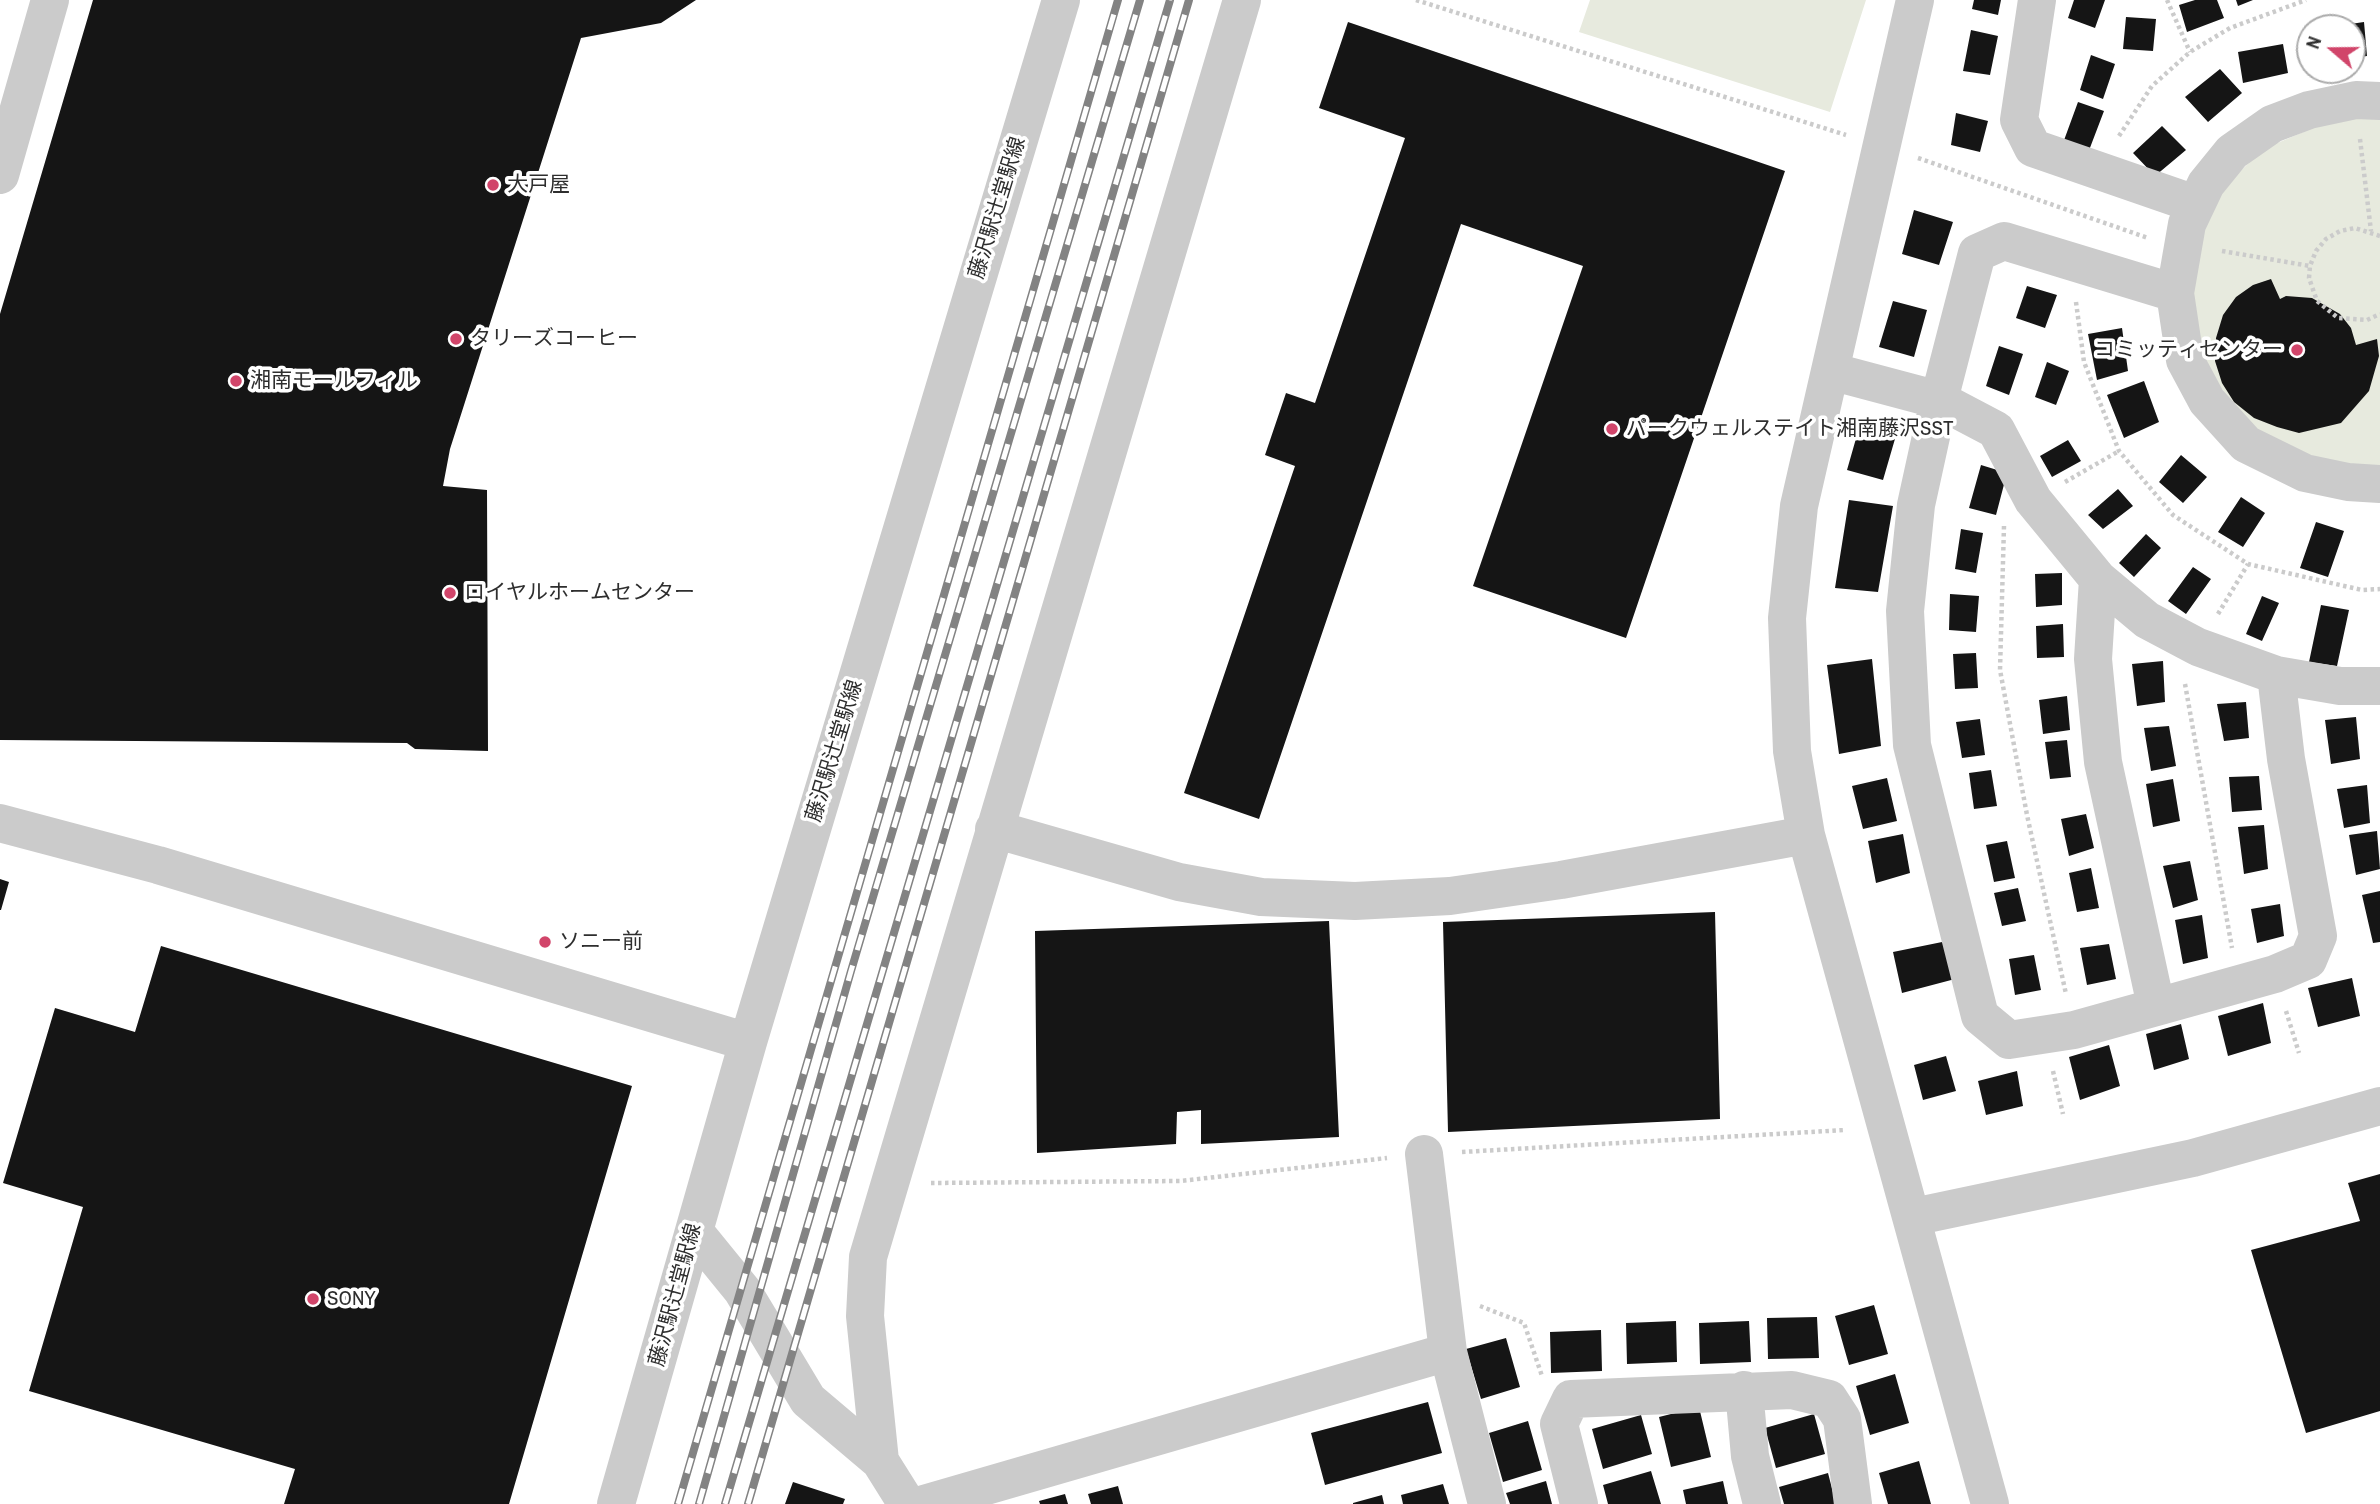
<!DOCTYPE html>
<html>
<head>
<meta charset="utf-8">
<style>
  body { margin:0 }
  #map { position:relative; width:2380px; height:1504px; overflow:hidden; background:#fff; font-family:"Archivo Narrow",sans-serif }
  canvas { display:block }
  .north { position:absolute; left:2296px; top:14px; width:70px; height:70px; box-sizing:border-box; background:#fff; border:2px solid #ababab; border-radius:50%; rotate:290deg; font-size:19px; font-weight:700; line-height:28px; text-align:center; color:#2e2e2e }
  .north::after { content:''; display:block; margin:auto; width:24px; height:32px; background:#d1456a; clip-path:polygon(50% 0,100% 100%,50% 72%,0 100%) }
</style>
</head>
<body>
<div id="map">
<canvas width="2380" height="1504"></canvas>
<div class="north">N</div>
</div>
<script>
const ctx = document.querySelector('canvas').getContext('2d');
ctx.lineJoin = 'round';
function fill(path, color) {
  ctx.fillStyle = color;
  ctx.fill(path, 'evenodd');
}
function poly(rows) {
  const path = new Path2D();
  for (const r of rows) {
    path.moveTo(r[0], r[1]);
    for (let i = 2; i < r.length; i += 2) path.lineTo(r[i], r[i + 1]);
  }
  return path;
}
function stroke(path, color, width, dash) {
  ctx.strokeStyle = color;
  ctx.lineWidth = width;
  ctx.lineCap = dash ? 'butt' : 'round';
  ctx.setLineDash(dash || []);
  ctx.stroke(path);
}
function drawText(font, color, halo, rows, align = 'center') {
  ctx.font = font + ' "Archivo Narrow","Noto Sans JP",sans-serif';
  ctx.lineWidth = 7;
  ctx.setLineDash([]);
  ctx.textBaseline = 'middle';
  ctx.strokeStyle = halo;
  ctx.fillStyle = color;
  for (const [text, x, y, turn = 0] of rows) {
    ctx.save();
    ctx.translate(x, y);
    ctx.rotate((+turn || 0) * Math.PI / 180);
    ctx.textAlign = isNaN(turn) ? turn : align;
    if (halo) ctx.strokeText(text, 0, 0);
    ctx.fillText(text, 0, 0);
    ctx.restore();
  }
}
fill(poly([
  [1590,0,1866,0,1830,112,1579,32],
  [2380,118,2380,471,2320,465,2247,426,2199,355,2191,266,2217,194,2263,149,2320,125,2348,119]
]), '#e7eade');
fill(poly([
  [93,0,696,0,661,23,581,38,450,449,443,486,487,490,488,751,415,749,407,743,0,740,0,314],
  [1974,0,2001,0,1998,15,1972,9],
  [2074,0,2105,0,2095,28,2068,18],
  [2195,0,2217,0,2224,18,2187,32,2179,5],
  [2236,0,2253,0,2238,6],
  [2126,17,2156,19,2153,51,2123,49],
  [1348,22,1785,171,1626,638,1473,586,1583,266,1461,224,1259,819,1184,793,1295,466,1265,455,1286,393,1315,403,1405,138,1319,108],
  [2364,22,2367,56,2352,58,2352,28,2323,28],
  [1971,30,1998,36,1990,75,1963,71],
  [2283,44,2288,73,2243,83,2238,52],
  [2091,55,2115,64,2103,99,2080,90],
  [2220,69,2242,93,2208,122,2185,97],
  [2078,102,2104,111,2088,153,2063,143],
  [1956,113,1988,121,1980,152,1951,145],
  [2162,126,2186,150,2155,176,2133,153],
  [1914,210,1953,222,1939,265,1902,254],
  [2271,279,2280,299,2286,296,2312,298,2340,314,2351,328,2356,345,2377,339,2379,356,2369,391,2341,423,2299,433,2277,427,2254,418,2234,402,2222,383,2215,361,2216,338,2223,315,2236,297,2253,285],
  [2027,286,2057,295,2045,328,2016,318],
  [1893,301,1927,310,1914,357,1879,347],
  [2122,328,2128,371,2097,380,2088,334],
  [1999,346,2023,354,2009,395,1986,386],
  [2047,362,2069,371,2056,405,2035,397],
  [2144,381,2159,422,2124,438,2107,395],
  [1861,421,1897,432,1883,480,1847,470],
  [2068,440,2081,461,2052,477,2040,456],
  [2181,455,2207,477,2183,503,2159,482],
  [1981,465,2007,473,1996,515,1969,508],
  [2118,489,2133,506,2103,529,2088,515],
  [2241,497,2265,513,2243,547,2218,532],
  [1849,500,1893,506,1878,592,1835,588],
  [2316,522,2344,531,2328,577,2300,568],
  [1961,529,1983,533,1976,573,1955,569],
  [2146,534,2161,548,2134,577,2119,563],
  [2193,567,2211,579,2186,614,2168,601],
  [2062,573,2062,605,2036,607,2035,574],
  [1950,594,1979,596,1976,632,1949,630],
  [2262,596,2279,603,2262,641,2246,634],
  [2321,605,2349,610,2337,666,2309,662],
  [2063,624,2064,657,2037,658,2036,626],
  [1976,653,1978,688,1955,689,1953,654],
  [1872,659,1881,746,1839,754,1827,665],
  [2163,661,2165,702,2137,706,2132,664],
  [2067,696,2070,730,2043,734,2039,700],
  [2246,702,2249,738,2224,741,2217,704],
  [2356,717,2360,759,2331,764,2325,720],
  [1980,719,1985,755,1962,758,1956,722],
  [2169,726,2176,766,2151,771,2144,728],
  [2067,740,2071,777,2050,779,2045,742],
  [1991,770,1997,806,1974,809,1969,773],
  [2259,776,2262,810,2232,812,2229,777],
  [1887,778,1897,821,1863,829,1852,786],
  [2173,779,2180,821,2153,827,2146,784],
  [2367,785,2370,823,2344,828,2337,789],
  [2086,814,2094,848,2069,856,2061,819],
  [2264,825,2268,869,2244,874,2238,827],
  [2377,831,2380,869,2356,875,2349,835],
  [1903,834,1910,873,1876,883,1868,841],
  [2007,841,2015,878,1994,882,1986,845],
  [2190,861,2198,900,2173,908,2163,866],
  [2091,868,2099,908,2077,912,2069,873],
  [0,879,9,882,1,910,0,910],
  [2018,888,2026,921,2002,926,1994,893],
  [2380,891,2380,942,2373,943,2362,895],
  [2280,904,2284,936,2257,943,2251,909],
  [1715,912,1720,1119,1448,1132,1443,922],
  [2202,915,2208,958,2183,964,2175,920],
  [1329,921,1339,1137,1201,1144,1201,1110,1177,1112,1176,1144,1037,1153,1035,931],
  [1947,941,1955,979,1902,993,1893,952],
  [2109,944,2116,979,2087,985,2080,948],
  [161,946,632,1086,509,1504,284,1504,295,1469,29,1391,83,1207,3,1183,55,1008,135,1032],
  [2034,955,2041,990,2015,995,2009,959],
  [2352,978,2360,1016,2318,1027,2308,988],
  [2263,1003,2271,1043,2228,1056,2218,1016],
  [2181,1024,2189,1059,2154,1070,2146,1034],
  [2109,1045,2120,1086,2080,1100,2069,1057],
  [1946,1056,1956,1091,1923,1100,1914,1065],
  [2017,1071,2023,1106,1986,1115,1978,1081],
  [2380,1174,2380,1411,2306,1433,2251,1250,2360,1221,2348,1183],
  [1874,1305,1888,1354,1849,1365,1835,1316],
  [1817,1317,1819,1358,1768,1359,1767,1318],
  [1676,1321,1677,1362,1627,1364,1626,1323],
  [1749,1321,1751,1362,1700,1364,1699,1323],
  [1601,1330,1602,1371,1551,1373,1550,1332],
  [1506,1338,1520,1387,1481,1399,1466,1349],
  [1895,1374,1909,1423,1870,1435,1856,1386],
  [1428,1402,1442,1453,1325,1485,1311,1433],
  [1699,1407,1711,1457,1671,1467,1659,1417],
  [1814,1414,1825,1454,1776,1468,1765,1428],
  [1641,1415,1652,1454,1603,1469,1592,1429],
  [1528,1421,1542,1470,1503,1482,1489,1433],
  [1919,1461,1931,1504,1888,1504,1879,1473],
  [1651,1471,1661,1504,1608,1504,1603,1485],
  [1828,1473,1836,1504,1784,1504,1779,1487],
  [1546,1481,1552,1504,1510,1504,1506,1493],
  [1723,1481,1728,1504,1686,1504,1683,1490],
  [793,1482,845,1499,843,1504,785,1504],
  [1443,1484,1449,1504,1403,1504,1401,1495],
  [1118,1486,1123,1504,1091,1504,1088,1494],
  [1065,1494,1068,1504,1040,1504,1039,1501],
  [1382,1495,1384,1504,1353,1504,1353,1503]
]), '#151515');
stroke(poly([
  [1416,0,1846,135],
  [2167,0,2190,52],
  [2119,136,2152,86,2190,52,2230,28,2306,0],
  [2360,139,2371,231],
  [1918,158,2148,238],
  [2380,236,2355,228,2340,231,2326,239,2316,251,2310,266,2309,278,2317,301,2338,318,2367,320,2380,314],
  [2222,251,2310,266],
  [2076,302,2084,362,2119,451,2173,515,2248,564,2362,590,2380,589],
  [2065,482,2119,451],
  [2004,526,2000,670,2027,815,2066,994],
  [2218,614,2248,564],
  [2185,684,2232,948],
  [2286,1011,2299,1053],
  [2053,1071,2063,1114],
  [1462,1152,1845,1130],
  [931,1183,1180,1181,1387,1158],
  [1480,1306,1524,1323,1542,1376]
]), '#cbcbcb', 4.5, [3.5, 3.5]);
stroke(poly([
  [1915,0,1799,506,1787,618,1792,751,1806,835,1990,1504],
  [2037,0,2019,120,2033,148,2195,204],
  [2380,101,2356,100,2309,110,2272,124,2232,152,2206,184,2187,224,2175,293,2185,360,2207,401,2246,444,2305,473,2348,482,2380,484],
  [0,175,50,0],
  [2175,293,2004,241,1977,253,1939,400,1916,505,1905,611,1912,745,1980,1016,2009,1040,2074,1030,2275,974,2308,960,2318,936,2286,759,2276,675],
  [1830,371,1939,400,1996,430,2033,500,2098,579,2147,620,2198,647,2276,675,2340,686,2380,686],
  [2098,579,2093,659,2103,762,2156,1006],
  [0,823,158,865,748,1042],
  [994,829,1179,882,1261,897,1355,901,1450,896,1561,880,1806,835],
  [1424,1154,1448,1352,1487,1504],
  [1913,1217,2193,1158,2380,1106],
  [694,1231,742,1290,808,1400,880,1461,907,1504],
  [1744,1390,1750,1456,1762,1504],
  [880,1461,865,1316,868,1257,1242,0],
  [616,1504,748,1042,1061,0],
  [924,1504,1448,1352],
  [1579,1504,1559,1424,1571,1399,1792,1390,1829,1399,1842,1419,1853,1504]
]), '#cbcbcb', 38);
const rail = poly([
  [678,1504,1118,0],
  [699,1504,851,971,1140,0],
  [725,1504,1170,0],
  [748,1504,1189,0]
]);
stroke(rail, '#838383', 8);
stroke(rail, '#fff', 5, [16]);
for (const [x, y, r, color] of [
  [493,185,7,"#d1456a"],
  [456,339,7,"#d1456a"],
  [2297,350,7,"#d1456a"],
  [236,381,7,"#d1456a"],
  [1612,429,7,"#d1456a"],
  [450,593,7,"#d1456a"],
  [545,942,7,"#d1456a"],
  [313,1299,7,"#d1456a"]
]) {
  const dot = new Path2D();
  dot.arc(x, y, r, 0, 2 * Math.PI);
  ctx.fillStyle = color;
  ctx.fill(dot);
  stroke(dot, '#fff', 2.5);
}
drawText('21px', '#2e2e2e', '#fff', [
  ["大戸屋",507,185],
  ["タリーズコーヒー",470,339],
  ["コミッティセンター",2283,350,"right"],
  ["湘南モールフィル",250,381],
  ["パークウェルステイト湘南藤沢SST",1626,429],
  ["ロイヤルホームセンター",464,593],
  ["ソニー前",559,942],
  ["SONY",327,1299]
], 'left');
drawText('21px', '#2e2e2e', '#fff', [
  ["藤沢駅辻堂駅線",998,208,-73],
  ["藤沢駅辻堂駅線",835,751,-73],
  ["藤沢駅辻堂駅線",676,1295,-75]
]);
</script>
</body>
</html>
